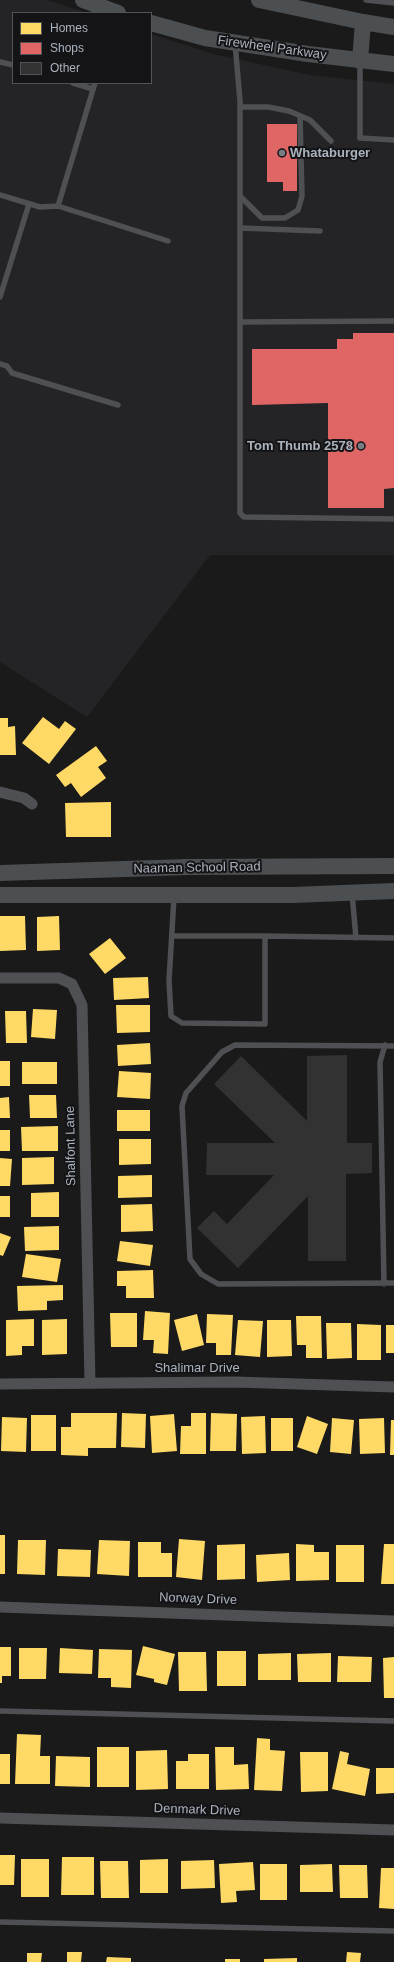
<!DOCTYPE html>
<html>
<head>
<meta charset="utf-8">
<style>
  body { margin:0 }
  #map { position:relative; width:394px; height:1962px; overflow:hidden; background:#1a1a1a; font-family:Helvetica,sans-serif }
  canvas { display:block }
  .legend { position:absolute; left:12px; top:12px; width:140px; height:72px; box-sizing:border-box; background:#141417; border:1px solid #505359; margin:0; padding:5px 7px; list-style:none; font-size:12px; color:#aab2bc }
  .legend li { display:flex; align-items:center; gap:8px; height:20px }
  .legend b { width:20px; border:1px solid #505359 }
</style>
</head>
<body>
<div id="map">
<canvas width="394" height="1962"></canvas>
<ul class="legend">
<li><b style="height:11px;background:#ffd966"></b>Homes</li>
<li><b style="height:11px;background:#e06666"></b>Shops</li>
<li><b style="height:11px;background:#323233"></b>Other</li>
</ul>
</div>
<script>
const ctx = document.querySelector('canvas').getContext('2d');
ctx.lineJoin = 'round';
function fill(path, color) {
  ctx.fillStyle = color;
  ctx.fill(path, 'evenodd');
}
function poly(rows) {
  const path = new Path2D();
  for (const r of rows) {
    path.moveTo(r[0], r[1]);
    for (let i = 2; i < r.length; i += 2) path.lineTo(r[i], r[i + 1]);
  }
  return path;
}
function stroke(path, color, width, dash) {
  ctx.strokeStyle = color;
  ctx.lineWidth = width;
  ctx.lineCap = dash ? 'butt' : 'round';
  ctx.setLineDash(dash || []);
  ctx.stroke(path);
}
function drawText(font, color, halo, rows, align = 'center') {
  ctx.font = font + ' Helvetica,sans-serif';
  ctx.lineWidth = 4;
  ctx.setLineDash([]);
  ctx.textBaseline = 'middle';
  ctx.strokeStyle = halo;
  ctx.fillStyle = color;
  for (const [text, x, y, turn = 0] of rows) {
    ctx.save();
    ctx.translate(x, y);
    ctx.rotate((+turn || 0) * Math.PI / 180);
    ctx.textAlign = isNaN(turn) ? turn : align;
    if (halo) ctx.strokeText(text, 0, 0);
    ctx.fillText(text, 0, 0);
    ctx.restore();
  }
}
fill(poly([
  [0,0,47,0,87,13,13,13,13,83,151,83,151,34,213,54,310,75,394,84,394,555,210,555,87,717,0,662]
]), '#242427');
fill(poly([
  [43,717,59,729,65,721,76,729,49,764,22,743],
  [0,718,8,718,8,727,15,726,16,755,0,755],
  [96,746,107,761,98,767,106,778,81,797,71,783,65,787,56,775],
  [111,802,111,837,66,837,65,803],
  [0,916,25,916,26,950,0,951],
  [59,916,60,950,37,951,37,917],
  [110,938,126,958,105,974,89,954],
  [148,977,149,998,114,1000,113,978],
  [116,1005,150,1005,150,1032,117,1033],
  [33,1009,57,1010,55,1039,31,1037],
  [5,1011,26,1011,27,1043,6,1043],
  [150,1043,151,1064,118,1066,117,1045],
  [0,1061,10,1061,10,1086,0,1086],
  [22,1062,57,1062,57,1084,22,1084],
  [119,1071,151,1073,150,1099,117,1097],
  [29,1095,56,1095,57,1118,30,1118],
  [9,1097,10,1118,0,1118,0,1098],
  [117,1110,150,1110,150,1131,117,1131],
  [58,1126,58,1151,22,1151,21,1127],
  [0,1130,10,1130,10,1151,0,1151],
  [119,1139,151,1139,151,1164,119,1165],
  [54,1157,54,1184,22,1185,22,1158],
  [0,1158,12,1159,10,1186,0,1186],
  [152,1175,152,1197,118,1198,118,1176],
  [59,1192,59,1217,31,1217,31,1193],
  [0,1196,10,1196,10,1217,0,1217],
  [152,1204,153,1231,121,1232,121,1205],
  [59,1226,59,1250,25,1251,24,1227],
  [0,1233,11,1237,3,1256,0,1255],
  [120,1241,153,1245,150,1266,117,1261],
  [26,1254,61,1259,57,1282,22,1277],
  [153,1270,154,1298,126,1298,126,1286,117,1286,117,1271],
  [63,1285,63,1300,47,1301,47,1310,18,1311,17,1286],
  [145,1311,170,1313,168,1354,153,1353,154,1340,143,1340],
  [110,1313,137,1313,137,1347,111,1347],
  [197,1314,204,1345,182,1351,174,1320],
  [207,1314,233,1315,231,1355,216,1355,216,1343,206,1343],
  [296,1316,321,1316,322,1358,306,1358,306,1345,297,1345],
  [34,1319,34,1346,22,1346,22,1355,6,1356,6,1320],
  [67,1319,67,1354,42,1355,42,1320],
  [238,1320,263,1321,260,1357,235,1355],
  [267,1320,291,1320,292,1356,267,1357],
  [326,1323,351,1323,352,1358,327,1359],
  [357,1324,381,1325,381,1360,357,1360],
  [386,1325,394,1325,394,1353,386,1353],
  [71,1413,117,1413,116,1448,88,1448,88,1456,61,1455,61,1427,71,1427],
  [122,1413,146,1414,145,1448,121,1447],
  [191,1413,206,1413,206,1454,180,1454,181,1426,191,1426],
  [211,1413,237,1414,236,1451,210,1451],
  [174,1414,177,1451,152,1453,150,1416],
  [31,1415,56,1415,56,1451,31,1451],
  [265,1416,266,1453,242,1454,241,1417],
  [307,1416,328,1424,317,1454,297,1447],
  [2,1417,27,1418,26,1452,1,1451],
  [271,1418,293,1418,293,1451,271,1451],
  [332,1418,354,1420,351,1454,330,1452],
  [384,1418,385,1453,360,1454,359,1419],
  [391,1420,394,1420,394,1455,390,1455],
  [0,1535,5,1535,5,1574,0,1574],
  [179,1539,205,1541,202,1580,176,1577],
  [18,1540,46,1540,45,1575,17,1574],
  [99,1540,130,1541,129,1576,97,1574],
  [138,1542,161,1542,161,1553,172,1553,172,1577,138,1577],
  [245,1544,245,1579,217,1580,217,1545],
  [296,1544,314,1545,314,1552,329,1552,329,1580,296,1581],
  [384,1544,394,1544,394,1584,381,1584],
  [336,1545,364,1545,364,1582,336,1582],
  [58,1549,91,1550,90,1577,57,1576],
  [289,1553,290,1580,257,1582,256,1555],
  [143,1646,175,1654,167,1685,154,1682,154,1679,136,1675],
  [0,1647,11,1647,11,1676,2,1676,2,1683,0,1683],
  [19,1648,47,1648,46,1679,19,1679],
  [60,1648,93,1650,92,1674,59,1673],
  [99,1649,132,1650,131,1688,111,1687,111,1678,98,1678],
  [217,1651,246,1651,246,1686,217,1686],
  [178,1652,206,1652,207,1691,179,1691],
  [291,1653,291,1680,258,1680,258,1654],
  [331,1653,331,1682,298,1682,297,1654],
  [338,1656,372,1657,371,1682,337,1682],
  [394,1657,394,1698,384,1698,383,1658],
  [17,1734,41,1735,40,1756,50,1756,50,1784,15,1784],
  [257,1738,270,1739,270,1750,285,1751,282,1791,254,1790],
  [97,1747,129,1747,129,1787,97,1787],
  [215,1747,234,1747,234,1765,248,1764,249,1789,216,1790],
  [167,1750,168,1789,136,1790,136,1751],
  [340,1751,349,1753,347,1764,370,1769,365,1796,332,1789],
  [300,1752,328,1752,328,1791,301,1792],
  [0,1754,10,1754,10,1784,0,1784],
  [188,1754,209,1754,209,1789,176,1789,176,1761,188,1761],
  [56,1756,90,1757,90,1787,55,1786],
  [376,1768,394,1768,394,1793,376,1794],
  [0,1855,15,1855,14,1885,0,1885],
  [62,1857,94,1857,94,1895,61,1895],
  [21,1859,49,1859,49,1897,21,1897],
  [168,1859,168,1893,140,1893,140,1860],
  [214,1860,215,1888,181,1889,181,1861],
  [100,1861,128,1861,129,1898,101,1898],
  [253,1862,255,1890,236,1891,237,1902,221,1903,219,1864],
  [260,1864,287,1864,287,1900,260,1900],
  [332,1864,333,1892,300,1892,300,1865],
  [339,1865,367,1865,368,1898,340,1898],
  [381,1868,394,1868,394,1909,379,1908],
  [67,1952,82,1952,81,1962,67,1962],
  [347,1952,361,1953,360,1962,346,1962],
  [27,1953,42,1953,41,1962,27,1962],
  [107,1957,131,1958,131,1962,106,1962],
  [297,1958,297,1962,264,1962,264,1959],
  [225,1959,240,1959,240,1962,225,1962]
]), '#ffd966');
fill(poly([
  [267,124,297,124,297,191,283,191,283,182,267,182],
  [353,333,394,333,394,488,384,489,384,508,328,508,328,403,252,405,252,349,337,349,337,339,353,339]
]), '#e06666');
fill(poly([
  [347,1055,347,1143,372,1143,372,1173,346,1174,346,1261,308,1261,308,1196,238,1268,197,1228,214,1211,227,1224,274,1175,206,1175,207,1143,275,1143,214,1084,241,1056,307,1121,307,1056]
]), '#323233');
stroke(poly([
  [366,0,394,3],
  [235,43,240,101,240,513,244,517,394,519],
  [0,62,13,65],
  [360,62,360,138,394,140],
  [73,83,93,89],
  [240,107,268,107,289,111,310,120,331,141],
  [0,195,40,207,58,206,95,83],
  [240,196,262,218,285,218,298,210,302,196,300,116],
  [58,206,168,241],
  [240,228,320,231],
  [0,297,29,204],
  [240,322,394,321],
  [0,364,7,366,12,373,118,405],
  [352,893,356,938],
  [174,897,169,981,171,1016,182,1023,265,1024,265,936,394,938],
  [172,936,265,936],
  [394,1046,235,1045,222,1052,186,1093,182,1106,190,1259,201,1274,218,1284,394,1283],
  [384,1284,380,1062,385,1045],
  [0,1711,394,1721],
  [0,1922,394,1931]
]), '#4e5053', 5.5);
stroke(poly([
  [0,792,24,798,32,804],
  [0,978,59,978,72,984,82,1005,90,1383],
  [0,1384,235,1382,394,1387],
  [0,1607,394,1621],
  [0,1818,394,1830]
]), '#4e5053', 11);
stroke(poly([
  [83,0,118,13],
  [259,0,363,22,394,27],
  [151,23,205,38,308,54,394,64],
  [360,61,363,22],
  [0,873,187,867,394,866],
  [0,895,293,895,394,891]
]), '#4c4f51', 16);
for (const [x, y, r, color] of [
  [282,153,4,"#787d83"],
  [361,446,4,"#787d83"]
]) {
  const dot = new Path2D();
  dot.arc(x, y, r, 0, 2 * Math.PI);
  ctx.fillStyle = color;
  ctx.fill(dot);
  stroke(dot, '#141417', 1.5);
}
drawText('13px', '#aab2bc', '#141417', [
  ["Firewheel Parkway",272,48,8],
  ["Naaman School Road",197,868,-1],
  ["Shalfont Lane",71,1146,-91],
  ["Shalimar Drive",197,1368],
  ["Norway Drive",198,1599,2],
  ["Denmark Drive",197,1810,2]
]);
drawText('bold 13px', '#aab2bc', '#141417', [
  ["Whataburger",290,153],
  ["Tom Thumb 2578",353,446,"right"]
], 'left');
</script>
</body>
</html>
